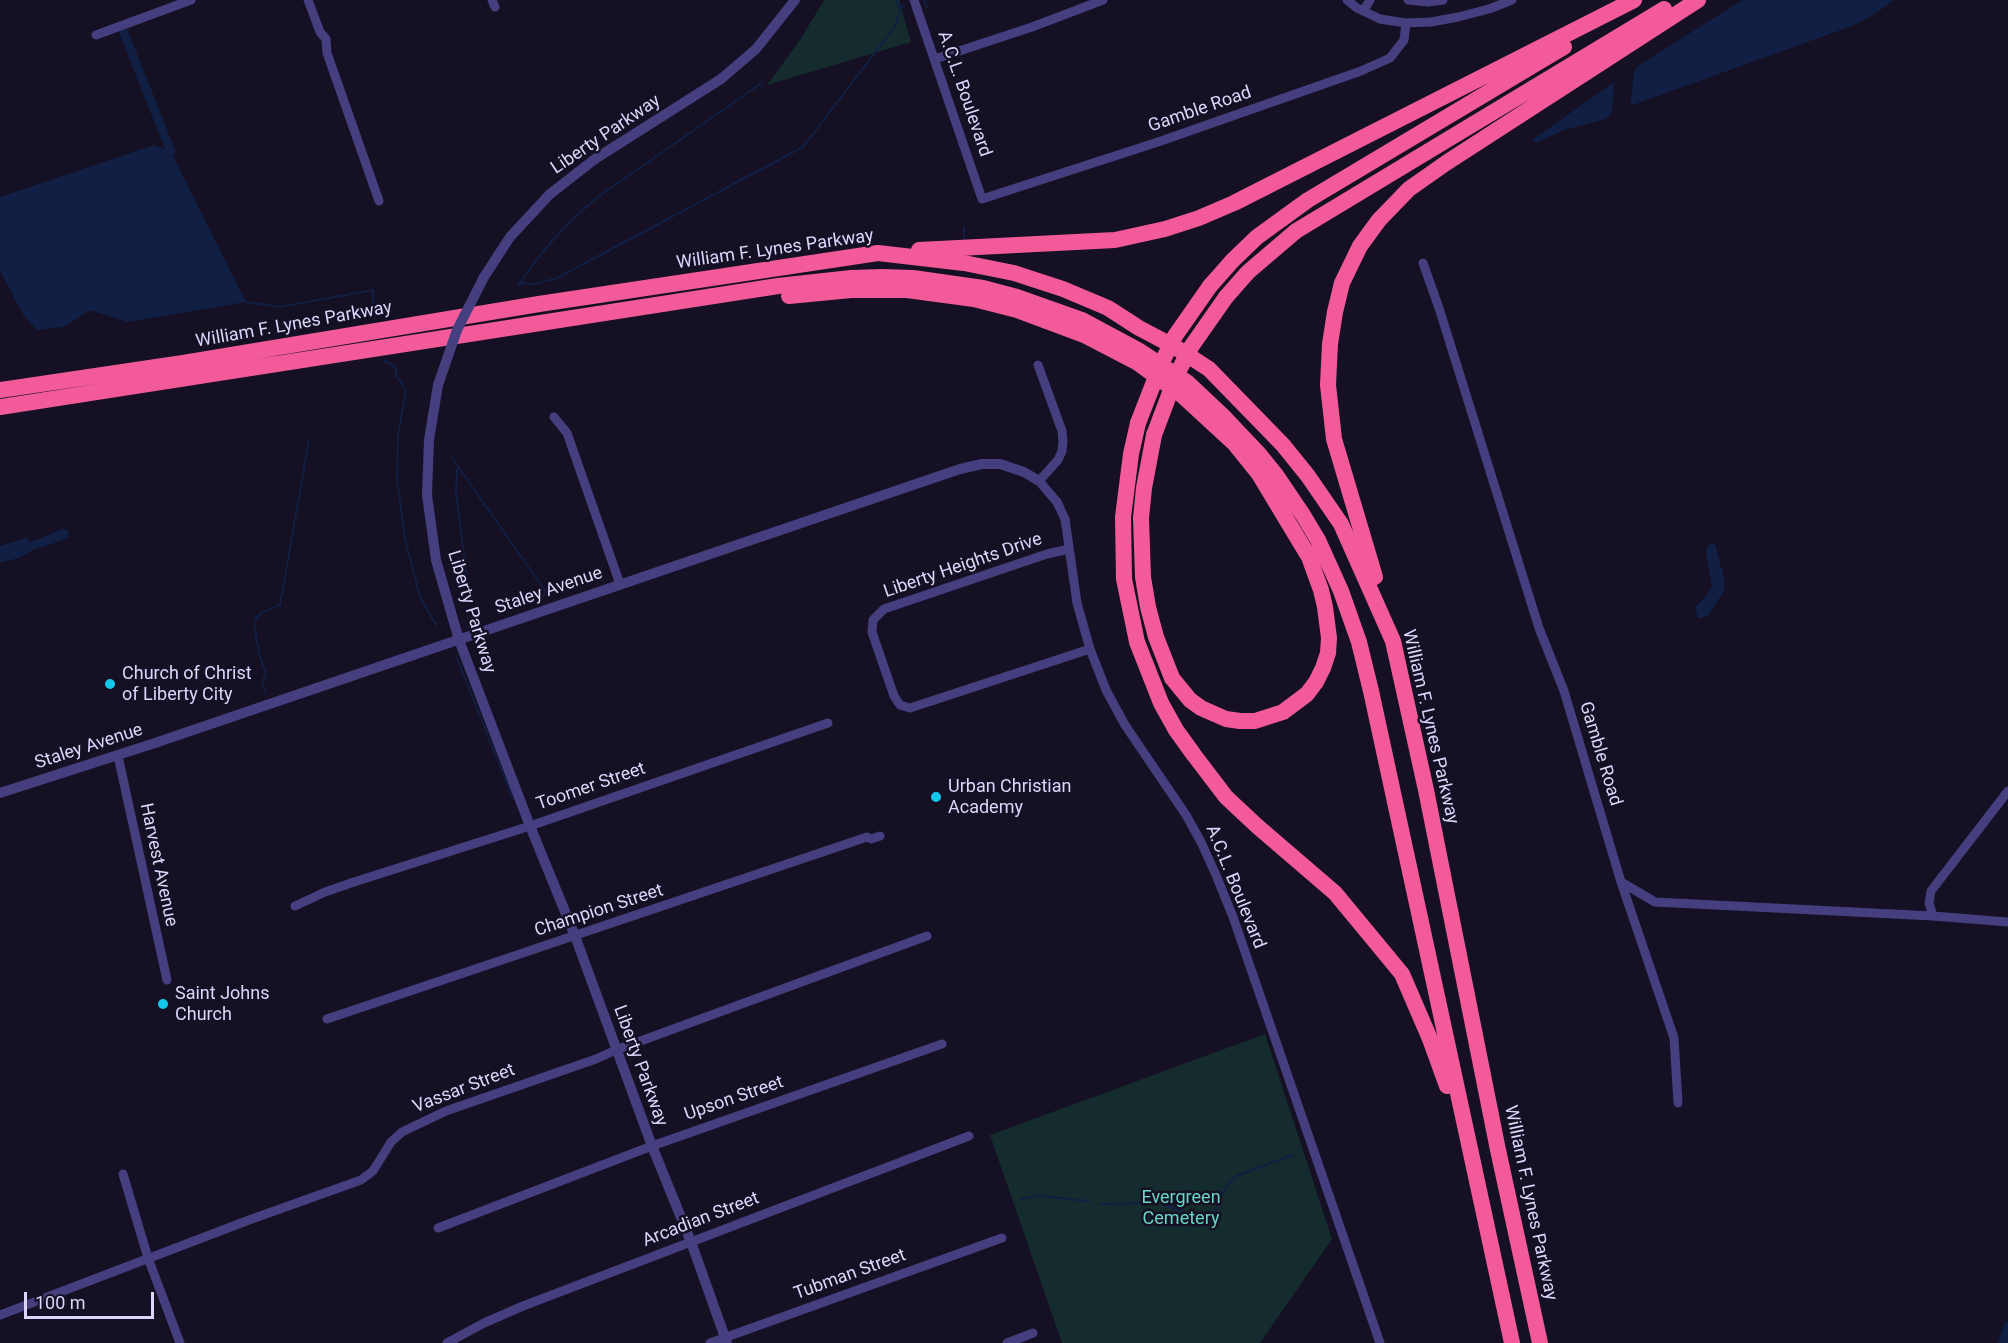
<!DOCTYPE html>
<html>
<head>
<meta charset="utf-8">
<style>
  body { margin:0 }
  #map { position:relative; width:2008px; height:1343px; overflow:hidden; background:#151023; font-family:Roboto,sans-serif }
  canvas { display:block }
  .scale { position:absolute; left:24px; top:1292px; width:130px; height:27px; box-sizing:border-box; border:3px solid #ddd6fc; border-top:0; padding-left:8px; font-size:18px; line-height:21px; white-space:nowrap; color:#ddd6fc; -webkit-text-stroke:4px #151023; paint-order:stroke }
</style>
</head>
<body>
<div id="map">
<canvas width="2008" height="1343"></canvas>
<div class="scale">100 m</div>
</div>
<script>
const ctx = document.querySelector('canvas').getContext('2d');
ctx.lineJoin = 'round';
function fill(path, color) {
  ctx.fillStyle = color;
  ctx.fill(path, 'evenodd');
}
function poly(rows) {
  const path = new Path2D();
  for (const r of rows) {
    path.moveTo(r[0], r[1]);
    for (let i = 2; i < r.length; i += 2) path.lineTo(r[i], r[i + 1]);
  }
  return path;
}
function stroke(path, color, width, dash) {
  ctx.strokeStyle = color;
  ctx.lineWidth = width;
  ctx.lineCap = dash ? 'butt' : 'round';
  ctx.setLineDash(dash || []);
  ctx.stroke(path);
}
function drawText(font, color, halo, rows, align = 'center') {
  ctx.font = font + ' Roboto,sans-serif';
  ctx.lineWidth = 5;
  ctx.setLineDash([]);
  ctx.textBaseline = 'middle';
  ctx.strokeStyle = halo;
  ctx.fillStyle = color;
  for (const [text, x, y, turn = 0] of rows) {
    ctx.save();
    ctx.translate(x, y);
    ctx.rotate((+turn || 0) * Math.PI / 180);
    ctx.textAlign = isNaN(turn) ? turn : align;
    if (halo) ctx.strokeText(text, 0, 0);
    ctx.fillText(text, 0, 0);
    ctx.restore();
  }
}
fill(poly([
  [824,0,899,0,911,42,767,85,800,40],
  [1265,1034,1332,1239,1260,1343,1062,1343,990,1135]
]), '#142c2d');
fill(poly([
  [1742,0,1894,0,1875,14,1852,26,1630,106,1634,72,1638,66],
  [1614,82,1612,113,1606,119,1564,130,1536,143,1532,140],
  [154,145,171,152,246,302,128,322,90,310,64,327,37,330,24,316,0,271,0,197],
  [61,529,68,530,69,536,66,539,33,550,19,558,0,563,0,546,28,537,29,542,37,540],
  [1710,544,1715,544,1724,578,1724,591,1708,616,1702,618,1698,618,1695,607,1704,599,1712,587,1706,554,1706,548]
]), '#101f43');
stroke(poly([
  [896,0,899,8],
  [924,0,927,7],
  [964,238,964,228],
  [518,285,523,283,535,284,557,278,803,147,896,25,900,11,899,8,904,6],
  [518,285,544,250,568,224,595,199,763,82],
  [246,302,280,307,373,290,373,305],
  [384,361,390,363,396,369,396,375,406,390,398,435,397,480,405,539,420,597,436,625],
  [452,458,546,592,542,598],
  [457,470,456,493,468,586],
  [457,658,513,799],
  [265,692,262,683,266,673,260,658,254,624,256,618,261,613,280,605,309,440],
  [1020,1199,1039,1196,1089,1201],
  [1099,1204,1153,1203],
  [1165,1205,1212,1223,1218,1202,1227,1185,1236,1176,1293,1155]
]), '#101f43', 2);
stroke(poly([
  [124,33,171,152],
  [2003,1343,2008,1326]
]), '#101f43', 9);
stroke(poly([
  [308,0,320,32,326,39,327,53,379,201],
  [492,0,495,7],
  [914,0,982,199,1158,142,1361,71,1390,58,1404,40,1406,23],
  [1347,0,1357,8,1380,19,1406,23,1431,22,1458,17,1489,9,1512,0],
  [1408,0,1428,2,1443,0],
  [1363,11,1370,0],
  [96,35,191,0],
  [935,59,1032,27,1103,0],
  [1423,263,1439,308,1539,628,1564,691,1621,882,1655,902,1933,916,2008,922],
  [1038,365,1062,431,1063,442,1062,451,1058,460,1039,481,1057,502,1065,519,1077,603,1090,649,1106,690,1125,725,1186,815,1201,842,1216,875,1233,917,1380,1343],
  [554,417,567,433,620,584],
  [1069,549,1047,554,884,609,873,620,872,632,894,696,900,705,910,708,1090,649],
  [118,756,167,980],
  [1621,882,1674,1038,1678,1103],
  [295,906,325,892,354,882,530,826,828,723],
  [1933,916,1929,903,1931,891,2008,791],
  [327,1019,867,837,871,839,880,836],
  [123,1174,148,1258,180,1343],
  [438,1228,652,1146,942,1044],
  [0,1315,249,1220,361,1180,373,1171,391,1142,402,1132,446,1111,596,1059,616,1050,927,936],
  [447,1343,484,1323,523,1306,969,1136],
  [710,1343,1002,1238],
  [1007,1343,1033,1333]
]), '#463f7f', 9);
stroke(poly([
  [484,277,510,237,550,194,595,159,721,79,756,49,795,0],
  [438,385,429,440,427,495,436,560,459,640,530,826,575,936,652,1146,691,1242,727,1343],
  [0,793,155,743,960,469,982,464,1000,464,1024,472,1039,481]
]), '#463f7f', 10);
stroke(poly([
  [919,250,1115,240,1165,229,1199,218,1234,203,1634,0],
  [1210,286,1233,260,1257,237,1308,200,1564,47],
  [789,296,851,290,907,290,974,299,1017,310,1084,335,1138,363,1183,396,1234,443,1259,474,1309,557,1321,590,1325,607,1329,638,1328,653,1323,668,1316,682,1307,694,1283,712,1255,721,1240,721,1226,719,1201,708,1190,700,1172,678,1156,637,1148,607,1143,577,1141,518,1144,488,1154,435],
  [1226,297,1248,272,1296,231,1664,9],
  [0,390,183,363,539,304,878,253,964,263,1014,273,1063,289,1108,308,1139,328,1175,347,1209,369,1283,445,1308,476,1341,524,1393,641,1426,790,1498,1150,1540,1343],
  [0,407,778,286,851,278,882,277,913,278,983,288,1017,297,1082,320,1138,350,1188,383,1222,415,1259,454,1276,475,1303,515,1318,540,1341,591,1359,642,1371,691,1512,1343],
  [1138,423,1131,454,1123,517,1124,579,1137,642,1161,703,1176,730,1194,755,1226,797,1257,826,1335,893,1402,974,1430,1039,1447,1086],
  [1375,577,1334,439,1328,385,1330,344,1335,312,1342,283,1360,246,1379,220,1409,189,1446,163,1698,0]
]), '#f25a99', 16);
stroke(poly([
  [438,385,457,330,484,277]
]), '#463f7f', 10);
stroke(poly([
  [1138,423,1161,364,1175,336,1210,286],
  [1154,435,1177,374,1191,347,1226,297]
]), '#f25a99', 16);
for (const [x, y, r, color] of [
  [110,684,6,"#12c7eb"],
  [936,797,6,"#12c7eb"],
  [163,1004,6,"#12c7eb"]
]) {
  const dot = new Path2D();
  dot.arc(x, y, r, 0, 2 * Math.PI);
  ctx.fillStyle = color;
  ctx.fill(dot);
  stroke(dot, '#151023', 2);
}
drawText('18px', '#ddd6fc', '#151023', [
  ["A.C.L. Boulevard",964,94,71],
  ["Gamble Road",1200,110,-19],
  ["Liberty Parkway",606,135,-34],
  ["William F. Lynes Parkway",775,250,-8],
  ["William F. Lynes Parkway",294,325,-10],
  ["Liberty Heights Drive",963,566,-19],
  ["Staley Avenue",549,591,-19],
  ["Liberty Parkway",471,612,73],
  ["William F. Lynes Parkway",1430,727,77],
  ["Staley Avenue",89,747,-18],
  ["Gamble Road",1600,754,73],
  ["Toomer Street",591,787,-19],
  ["Harvest Avenue",158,865,78],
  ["A.C.L. Boulevard",1235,887,68],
  ["Champion Street",599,911,-18],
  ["Liberty Parkway",640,1066,70],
  ["Vassar Street",464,1089,-21],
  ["Upson Street",734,1099,-19],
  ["William F. Lynes Parkway",1530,1203,78],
  ["Arcadian Street",701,1220,-21],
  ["Tubman Street",850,1275,-20]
]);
drawText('18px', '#ddd6fc', '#151023', [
  ["Church of Christ",122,674],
  ["of Liberty City",122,695],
  ["Urban Christian",948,787],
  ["Academy",948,808],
  ["Saint Johns",175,994],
  ["Church",175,1015]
], 'left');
drawText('18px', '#67d6c2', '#151023', [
  ["Evergreen",1181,1198],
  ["Cemetery",1181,1219]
]);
</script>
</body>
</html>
